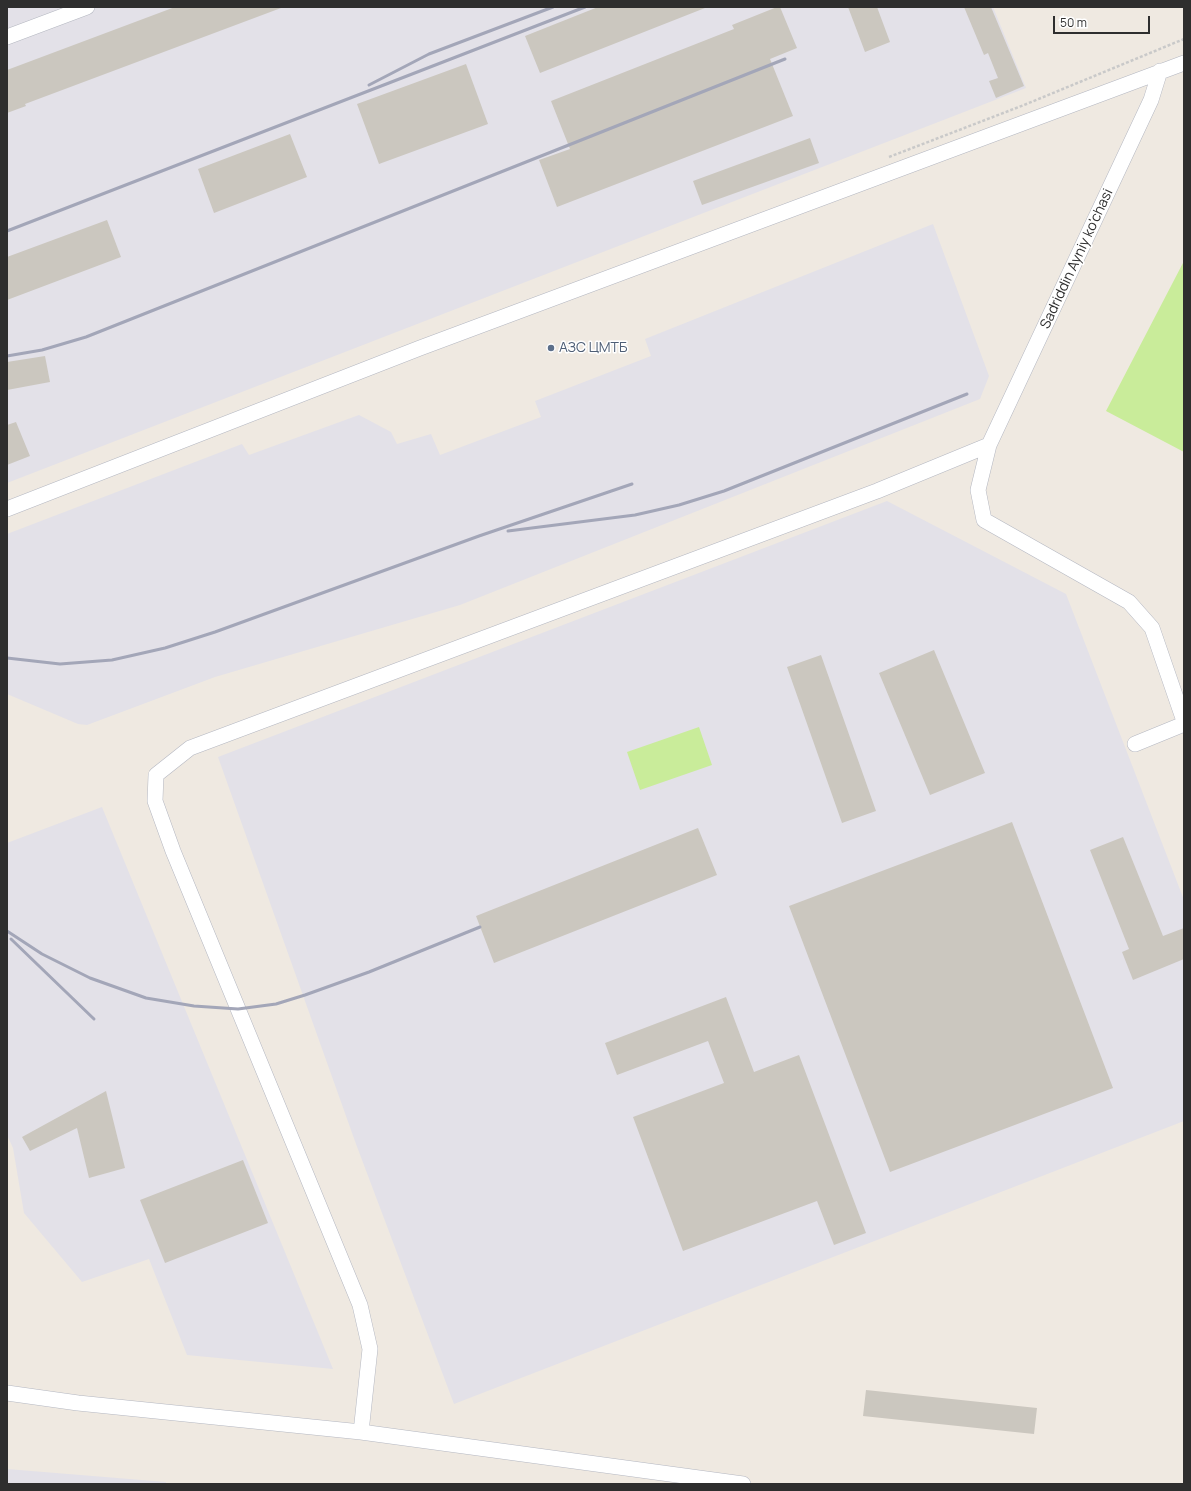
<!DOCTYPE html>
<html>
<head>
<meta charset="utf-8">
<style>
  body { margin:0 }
  #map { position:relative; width:1191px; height:1491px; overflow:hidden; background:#efe9e1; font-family:Manrope,sans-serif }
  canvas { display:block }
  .frame { position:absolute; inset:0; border:8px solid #2e2e2e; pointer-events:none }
  .scale { position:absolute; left:1053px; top:16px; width:97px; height:18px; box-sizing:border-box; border:2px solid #2e2e2e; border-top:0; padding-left:5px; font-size:12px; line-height:14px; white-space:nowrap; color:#2e2e2e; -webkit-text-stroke:3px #fff; paint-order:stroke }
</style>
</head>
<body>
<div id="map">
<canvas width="1191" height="1491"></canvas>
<div class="frame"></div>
<div class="scale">50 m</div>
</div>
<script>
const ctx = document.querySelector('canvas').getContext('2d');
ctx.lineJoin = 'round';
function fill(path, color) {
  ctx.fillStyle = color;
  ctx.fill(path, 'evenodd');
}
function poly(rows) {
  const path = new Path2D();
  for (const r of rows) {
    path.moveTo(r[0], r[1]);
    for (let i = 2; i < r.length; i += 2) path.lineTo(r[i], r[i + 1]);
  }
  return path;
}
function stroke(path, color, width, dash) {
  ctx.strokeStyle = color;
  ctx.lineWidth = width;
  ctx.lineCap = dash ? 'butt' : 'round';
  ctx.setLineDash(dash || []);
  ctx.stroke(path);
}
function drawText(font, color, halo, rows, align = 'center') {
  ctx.font = font + ' Manrope,sans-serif';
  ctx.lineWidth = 3;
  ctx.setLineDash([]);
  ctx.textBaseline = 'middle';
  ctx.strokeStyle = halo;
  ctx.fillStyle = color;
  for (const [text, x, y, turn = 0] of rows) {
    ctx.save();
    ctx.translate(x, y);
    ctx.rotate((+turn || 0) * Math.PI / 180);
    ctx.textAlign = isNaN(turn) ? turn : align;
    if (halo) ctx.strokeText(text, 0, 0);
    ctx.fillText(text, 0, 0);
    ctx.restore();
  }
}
fill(poly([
  [7,7,993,7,1026,88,7,483],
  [933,224,989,376,980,399,460,605,215,677,87,725,78,724,7,694,7,534,242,444,249,455,359,415,391,432,397,444,431,434,440,455,541,417,535,401,651,356,645,339],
  [887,501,1066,594,1184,900,1184,1121,454,1404,356,1144,218,757],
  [102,807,333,1369,187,1355,149,1259,82,1282,24,1213,13,1148,7,1135,7,843],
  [7,1469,166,1482,166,1484,7,1484]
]), '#e3e1e8');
fill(poly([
  [1184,261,1184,452,1106,411],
  [699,727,712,765,640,790,627,752]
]), '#c9ec9a');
fill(poly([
  [175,7,281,8,25,104,26,106,7,113,7,70],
  [598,7,705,7,705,8,540,73,525,36],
  [777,7,780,7,797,48,770,59,793,116,557,207,539,160,570,149,551,101,734,29,732,25],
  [848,7,877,7,890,42,865,52],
  [964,7,991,7,1024,86,996,98,989,81,998,78,988,53,984,55],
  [466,64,488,124,379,164,357,104],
  [290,134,307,177,214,213,198,169],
  [810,138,819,163,702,205,693,181],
  [107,220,121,257,7,300,7,257],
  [45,356,50,382,7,390,7,362],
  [16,422,30,456,7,465,7,425],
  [934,650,985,773,930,795,879,673],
  [821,655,876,811,842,823,787,667],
  [1012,822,1113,1088,890,1172,789,906],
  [698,828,717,875,494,963,476,916],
  [1123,837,1163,936,1184,928,1184,959,1133,980,1122,952,1129,949,1090,850],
  [726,997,754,1072,799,1055,866,1233,834,1245,817,1201,683,1251,633,1117,724,1083,708,1041,617,1075,605,1043],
  [106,1091,125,1168,89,1178,77,1128,30,1151,22,1137],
  [243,1160,268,1223,165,1263,140,1200],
  [866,1390,1037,1408,1034,1434,863,1416]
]), '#cbc7bf');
const minor = poly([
  [7,37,87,7],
  [1160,71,1151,100,989,445,978,490,984,520,1129,602,1152,628,1184,721],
  [7,509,420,348,1184,63],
  [1135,744,1184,724],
  [7,1393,78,1403,361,1432,743,1484],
  [361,1432,370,1349,360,1305,173,851,155,801,156,775,190,748,877,491,989,445]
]);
stroke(minor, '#b4b7c1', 16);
stroke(poly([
  [889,157,1024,105,1184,39]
]), '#c9c9c9', 2.5, [3, 2]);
stroke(minor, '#fff', 15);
stroke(poly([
  [369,85,429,54,553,7],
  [7,231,585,7],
  [7,356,42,350,86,337,785,59],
  [508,531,635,515,679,505,724,491,967,394],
  [7,658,60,664,112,660,165,648,215,632,479,536,632,484],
  [7,931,42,954,90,978,146,998,194,1006,238,1009,276,1004,305,995,369,972,480,927],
  [11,939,94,1019]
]), '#a3a6b8', 3);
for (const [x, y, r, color] of [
  [551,348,4,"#5c6f8a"]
]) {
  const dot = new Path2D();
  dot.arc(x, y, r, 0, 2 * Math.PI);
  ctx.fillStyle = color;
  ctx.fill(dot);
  stroke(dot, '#fff', 1.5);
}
drawText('14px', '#2e2e2e', '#fff', [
  ["Sadriddin Ayniy ko'chasi",1077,259,-65]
]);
drawText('14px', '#4e5e75', '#fff', [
  ["АЗС ЦМТБ",559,348]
], 'left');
</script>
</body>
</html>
